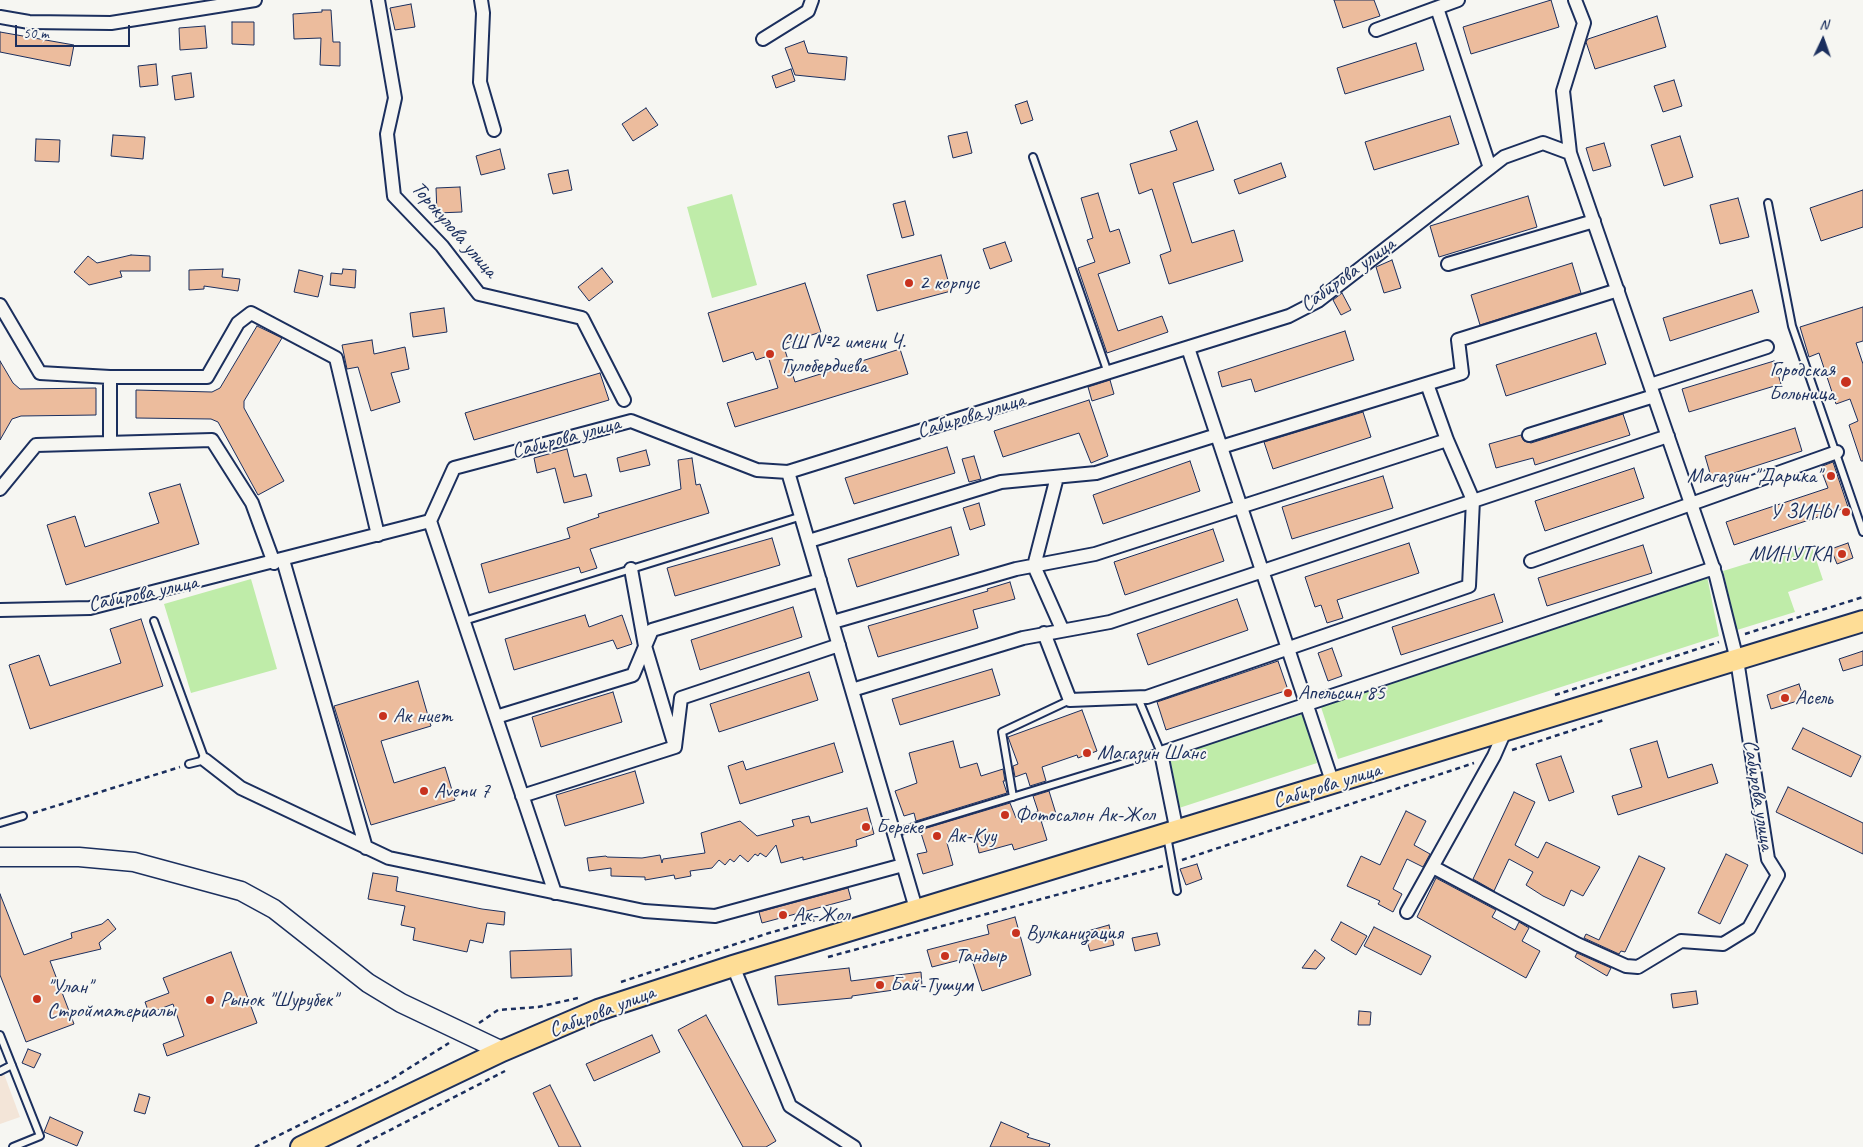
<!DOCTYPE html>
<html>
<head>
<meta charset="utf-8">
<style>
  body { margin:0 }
  #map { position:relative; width:1863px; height:1147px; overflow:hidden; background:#f6f6f2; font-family:Caveat,sans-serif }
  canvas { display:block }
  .north { position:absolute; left:1798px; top:15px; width:50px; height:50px; -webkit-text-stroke:4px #f6f6f2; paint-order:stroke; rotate:3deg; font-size:14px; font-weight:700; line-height:20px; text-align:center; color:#1b2f5e }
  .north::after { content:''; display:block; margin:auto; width:18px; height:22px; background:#1b2f5e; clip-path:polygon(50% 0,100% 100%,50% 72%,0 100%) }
  .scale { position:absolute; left:15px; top:25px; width:115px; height:22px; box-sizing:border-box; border:2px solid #1b2f5e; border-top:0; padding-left:6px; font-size:15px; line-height:18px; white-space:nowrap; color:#1b2f5e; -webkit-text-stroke:4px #f6f6f2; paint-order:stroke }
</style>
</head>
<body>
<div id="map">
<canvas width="1863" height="1147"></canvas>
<div class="north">N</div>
<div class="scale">50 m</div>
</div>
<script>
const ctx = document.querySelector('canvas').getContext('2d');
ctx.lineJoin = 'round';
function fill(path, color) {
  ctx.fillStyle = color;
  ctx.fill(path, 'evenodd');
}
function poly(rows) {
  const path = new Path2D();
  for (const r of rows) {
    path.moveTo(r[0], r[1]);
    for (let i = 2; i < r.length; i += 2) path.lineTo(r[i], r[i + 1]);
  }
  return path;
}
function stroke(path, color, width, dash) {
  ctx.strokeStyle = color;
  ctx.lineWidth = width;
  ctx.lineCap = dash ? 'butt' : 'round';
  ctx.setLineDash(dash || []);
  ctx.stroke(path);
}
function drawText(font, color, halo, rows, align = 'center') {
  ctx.font = font + ' Caveat,sans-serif';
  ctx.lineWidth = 4;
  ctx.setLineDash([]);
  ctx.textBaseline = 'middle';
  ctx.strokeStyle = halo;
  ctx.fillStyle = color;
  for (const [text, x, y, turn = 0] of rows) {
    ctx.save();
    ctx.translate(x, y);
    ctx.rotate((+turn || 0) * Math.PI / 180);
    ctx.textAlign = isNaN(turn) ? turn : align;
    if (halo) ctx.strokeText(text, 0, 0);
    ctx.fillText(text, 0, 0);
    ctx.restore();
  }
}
fill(poly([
  [4,1074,20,1117,0,1124,0,1076]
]), '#f3e5d8');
fill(poly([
  [732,194,757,285,712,298,687,207],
  [1811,544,1823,580,1788,592,1795,612,1737,630,1723,571],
  [1707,576,1719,636,1338,759,1321,707],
  [251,579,277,669,191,693,164,604],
  [1303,714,1317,763,1179,808,1170,757]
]), '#bfeca9');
const building = poly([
  [1334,0,1374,0,1380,16,1343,28,1334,0],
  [1551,0,1559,27,1471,54,1463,27,1551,0],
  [411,4,415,27,395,30,390,8,411,4],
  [322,10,331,10,333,42,340,42,340,66,320,65,321,38,294,39,293,14,322,12,322,10],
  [1657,16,1666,47,1595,69,1586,42,1588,39,1657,16],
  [232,22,254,22,254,45,232,44,232,22],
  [205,26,207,48,180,50,179,28,205,26],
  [0,32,74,45,70,66,0,52,0,32],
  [804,41,808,53,847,57,845,80,795,75,785,48,804,41],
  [1416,43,1424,70,1345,94,1337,68,1416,43],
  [156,64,158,85,140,87,138,66,156,64],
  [791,69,795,81,776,88,772,76,791,69],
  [191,73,194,97,175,100,172,76,191,73],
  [1674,80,1682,106,1663,112,1654,86,1674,80],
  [1027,101,1033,120,1021,124,1015,105,1027,101],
  [646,108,658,125,633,141,622,124,646,108],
  [1450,116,1459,144,1374,170,1365,142,1450,116],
  [1197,121,1214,170,1173,183,1192,243,1234,230,1243,261,1169,284,1160,255,1171,251,1152,189,1139,194,1130,164,1177,150,1170,131,1197,121],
  [967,132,972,153,953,158,948,136,967,132],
  [113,135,145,137,143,159,111,156,113,135],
  [1680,136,1693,177,1664,186,1651,145,1680,136],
  [36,139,60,140,59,162,35,161,36,139],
  [1604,143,1611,166,1593,171,1586,148,1604,143],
  [500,149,505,169,481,175,476,156,500,149],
  [1281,163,1286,177,1239,194,1234,180,1281,163],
  [568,170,572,190,553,194,548,174,568,170],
  [460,187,462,212,437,213,436,188,460,187],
  [1863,190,1863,227,1821,241,1810,208,1863,190],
  [1098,193,1110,232,1119,229,1130,263,1098,274,1118,331,1162,316,1168,332,1107,353,1078,268,1095,262,1087,240,1093,238,1081,198,1098,193],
  [1528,196,1537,227,1439,257,1430,226,1528,196],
  [1738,198,1749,237,1720,244,1710,205,1738,198],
  [905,201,914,235,902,238,893,204,905,201],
  [1005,242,1012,261,990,269,983,249,1005,242],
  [131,255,150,256,150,271,120,271,122,277,89,285,74,272,88,256,97,263,131,255],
  [941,255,951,291,877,311,867,275,941,255],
  [1392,260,1401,288,1384,293,1376,267,1392,260],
  [1572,263,1581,293,1480,325,1471,295,1572,263],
  [602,268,613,282,589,301,578,287,602,268],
  [223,269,222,277,240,279,238,291,204,286,204,289,189,290,189,270,223,269],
  [343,269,356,270,355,288,330,285,331,273,342,274,343,269],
  [299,270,323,276,318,297,294,292,299,270],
  [805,283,821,332,783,344,795,382,900,349,908,374,735,427,727,403,778,388,768,356,756,360,753,352,723,362,708,313,805,283],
  [1752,290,1759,312,1670,341,1663,318,1752,290],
  [1342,293,1351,310,1341,315,1333,300,1342,293],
  [1863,307,1863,341,1856,343,1863,364,1863,461,1861,461,1849,425,1858,421,1850,399,1836,404,1819,353,1809,357,1800,327,1863,307],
  [444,308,447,332,413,337,410,313,444,308],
  [257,326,282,338,244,401,244,408,284,481,258,495,218,422,211,419,136,418,136,390,212,392,220,388,257,326],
  [1345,331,1354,360,1255,392,1251,379,1222,387,1218,372,1345,331],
  [1596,333,1606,364,1506,396,1496,365,1596,333],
  [372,340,374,354,405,347,409,369,391,373,400,402,371,411,358,367,347,369,342,345,372,340],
  [0,361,13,383,20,389,96,388,96,415,21,416,12,419,0,440,0,361],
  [1774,361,1781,384,1689,412,1682,389,1774,361],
  [600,373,609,400,474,440,465,413,600,373],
  [1110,380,1114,394,1092,401,1088,387,1110,380],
  [1089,400,1108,456,1091,463,1079,433,1003,457,994,431,1089,400],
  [1363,412,1371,437,1273,469,1264,442,1363,412],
  [1623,414,1630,435,1535,465,1533,458,1496,468,1489,444,1521,435,1524,441,1531,443,1623,414],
  [1795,428,1802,451,1712,480,1705,456,1795,428],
  [947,447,955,473,854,504,845,478,947,447],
  [567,449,574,477,586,474,592,496,564,503,555,468,537,473,534,458,567,449],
  [646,450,650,465,620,472,617,458,646,450],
  [974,456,981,479,969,482,962,459,974,456],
  [692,458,696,485,700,484,709,513,590,549,597,568,581,573,579,567,489,593,481,564,570,538,567,528,599,517,598,514,681,489,678,460,692,458],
  [1190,461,1200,491,1103,524,1093,495,1190,461],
  [1833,462,1848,507,1734,545,1726,522,1828,488,1820,467,1833,462],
  [1634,468,1644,498,1545,531,1535,501,1634,468],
  [1383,476,1393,508,1292,539,1282,507,1383,476],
  [180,484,199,544,66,585,47,525,75,516,85,547,159,523,149,493,180,484],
  [979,503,985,525,970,530,963,508,979,503],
  [951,527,959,555,857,587,848,559,951,527],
  [1213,529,1224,561,1125,595,1114,562,1213,529],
  [772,538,780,565,675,596,667,568,772,538],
  [1409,543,1419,573,1337,600,1343,618,1327,623,1321,605,1315,607,1305,577,1409,543],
  [1848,543,1853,558,1837,564,1831,549,1848,543],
  [1643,545,1652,573,1547,606,1538,578,1643,545],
  [1010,582,1015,599,973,610,978,628,878,657,868,626,988,591,987,589,1010,582],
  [1494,594,1503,622,1401,655,1392,627,1494,594],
  [1237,599,1248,630,1148,665,1137,634,1237,599],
  [793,607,802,637,700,670,691,640,793,607],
  [585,615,589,627,622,615,632,644,617,649,613,640,514,670,505,639,585,615],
  [141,619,163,686,30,729,9,665,39,655,50,686,121,663,110,629,141,619],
  [1332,648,1342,676,1328,681,1318,653,1332,648],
  [1863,651,1863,665,1843,671,1839,659,1863,651],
  [1278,661,1288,690,1166,730,1157,702,1278,661],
  [992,669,1000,695,900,725,892,699,992,669],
  [809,672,818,700,719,732,710,704,809,672],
  [418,681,431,726,381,741,394,783,445,767,455,800,371,825,334,706,418,681],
  [1799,684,1804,699,1771,709,1767,695,1799,684],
  [613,692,622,722,541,747,532,717,613,692],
  [1082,710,1097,751,1078,758,1077,755,1042,767,1046,781,1030,786,1026,773,1015,777,1013,766,1018,764,1008,737,1082,710],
  [1803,728,1861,756,1851,777,1792,749,1803,728],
  [953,741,960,768,977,763,981,776,1003,769,1005,781,1003,781,1007,793,916,821,914,813,904,816,895,791,917,783,909,753,953,741],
  [1657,741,1668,778,1712,764,1718,783,1618,815,1612,796,1642,787,1630,749,1657,741],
  [834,743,843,772,740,804,728,766,743,761,746,770,834,743],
  [1561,756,1574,792,1549,801,1536,764,1561,756],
  [635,771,644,803,565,826,556,795,635,771],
  [1788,787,1863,823,1863,854,1776,812,1788,787],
  [1049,791,1057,817,1041,822,1039,814,1047,840,1014,850,1012,844,979,853,976,840,973,841,971,835,947,843,953,865,923,874,917,854,927,852,920,830,1010,803,1016,818,1038,811,1033,796,1049,791],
  [1514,792,1535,802,1515,845,1538,858,1546,842,1600,867,1583,896,1571,890,1564,906,1543,896,1526,885,1533,872,1509,859,1494,891,1473,879,1514,792],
  [867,808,874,834,856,840,857,846,803,860,803,857,781,863,776,845,766,857,760,853,758,856,755,854,748,862,740,855,734,862,730,859,725,865,719,860,712,868,690,871,691,876,675,879,674,875,645,880,645,877,611,876,611,868,589,871,587,858,606,856,607,857,642,858,660,855,662,863,663,859,705,853,701,833,740,821,757,836,794,826,792,820,809,816,811,823,867,808],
  [1406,811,1426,821,1414,845,1430,854,1423,867,1407,859,1393,889,1402,894,1393,912,1378,904,1380,901,1347,886,1361,856,1380,865,1406,811],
  [1726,854,1748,865,1720,924,1698,913,1726,854],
  [1639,856,1665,868,1625,952,1621,951,1619,954,1584,938,1586,934,1599,940,1639,856],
  [1197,864,1202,879,1186,885,1180,869,1197,864],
  [373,873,398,877,396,891,482,909,505,912,504,925,487,923,483,943,470,940,467,952,413,940,415,928,401,925,405,906,368,899,373,873],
  [1436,878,1496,910,1492,917,1515,930,1519,922,1529,928,1522,941,1540,951,1526,978,1417,917,1436,878],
  [848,888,851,899,762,923,759,912,848,888],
  [0,894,24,955,72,938,71,933,102,924,108,919,116,929,99,943,101,949,50,961,74,1024,26,1042,0,975,0,894],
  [1015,917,1031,975,982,991,971,957,932,967,927,950,989,934,987,925,1015,917],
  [1341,922,1367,936,1356,955,1331,940,1341,922],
  [1109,925,1114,945,1090,951,1084,932,1109,925],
  [1374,927,1431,956,1421,975,1364,946,1374,927],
  [1157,933,1160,945,1135,951,1132,938,1157,933],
  [571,949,572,976,511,978,510,951,571,949],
  [1315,950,1325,958,1316,969,1302,968,1315,950],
  [231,952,257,1023,167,1056,163,1044,184,1036,173,1004,149,1013,145,1002,169,993,163,978,231,952],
  [1577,953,1611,968,1607,976,1575,957,1577,953],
  [849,968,851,981,921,972,922,986,852,996,852,998,778,1005,775,976,849,968],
  [1696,991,1698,1004,1673,1008,1671,994,1696,991],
  [1359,1011,1371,1012,1370,1025,1358,1025,1359,1011],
  [706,1015,776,1141,766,1147,743,1147,678,1030,706,1015],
  [652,1035,660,1052,594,1081,586,1064,652,1035],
  [28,1049,41,1054,34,1068,22,1063,28,1049],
  [550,1085,581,1147,559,1147,533,1093,550,1085],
  [139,1094,150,1097,145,1114,134,1111,139,1094],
  [50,1117,83,1132,77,1146,44,1132,50,1117],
  [1001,1122,1029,1134,1027,1137,1050,1144,1049,1147,990,1147,1001,1122]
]);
fill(building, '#ecbc9d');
stroke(building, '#1b2f5e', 1);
const service = poly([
  [1033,157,1108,373],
  [1768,203,1792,326,1863,532],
  [154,621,205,760,189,764],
  [464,621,802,516],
  [1138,698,1161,753],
  [1013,797,1002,732,1070,700],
  [0,823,23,816],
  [894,833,1160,752],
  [1167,836,1177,891],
  [0,1035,40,1136,13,1147],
  [0,1071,12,1065]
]);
const minor = poly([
  [378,0,395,98,387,134,394,196,442,246,479,294,582,318,624,400],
  [481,0,483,13,480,82,494,130],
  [1437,8,1490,168],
  [0,17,29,22,111,23,255,0],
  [1376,30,1458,0],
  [763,39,808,11,812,0],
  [1570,153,1563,91,1584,23,1575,0],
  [1448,264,1594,221],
  [0,305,40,373,110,377],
  [1188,348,1333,784],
  [1650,385,1767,347],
  [1529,435,1654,396],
  [110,443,110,377,207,377,238,323,251,313,336,358,378,535],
  [1221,447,1462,373,1458,340,1618,290],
  [788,472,917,912],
  [1057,477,1034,566,1062,629],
  [0,489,36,445,212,440,252,503,274,563],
  [430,521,555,893],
  [809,541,1001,482,1096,473,1217,435],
  [283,560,366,848],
  [1531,561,1837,452],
  [631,569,645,646,674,743],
  [0,610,90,608,430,521,454,468,631,421,757,470,788,472,1289,316,1318,301,1504,157,1543,143,1570,153,1716,576,1737,660,1768,859,1778,875,1749,928,1723,944,1681,941,1638,967,1626,966,1577,944,1433,867],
  [833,622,1016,569,1095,554,1447,440],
  [1044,633,1070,700,1147,697,1469,586,1473,500,1447,440,1427,384],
  [852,690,1023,638,1110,622,1668,436],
  [496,717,633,675,652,630,820,580],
  [205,760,241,788,389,858,644,911,715,916,903,865],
  [522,796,675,747,681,698,839,645],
  [1177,832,1161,753,1714,568],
  [1407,912,1494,756,1505,731],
  [733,966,790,1106,854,1147]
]);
const secondary = poly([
  [0,857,79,857,134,862,241,891,274,909,368,983,401,1003,502,1051]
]);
const trunk = poly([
  [301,1147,502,1051,598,1010,733,966,1863,621]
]);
stroke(service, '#1b2f5e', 10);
stroke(minor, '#1b2f5e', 16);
stroke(secondary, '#1b2f5e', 21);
stroke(trunk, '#1b2f5e', 24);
stroke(poly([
  [1745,634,1863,597],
  [1555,695,1719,642],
  [1512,750,1604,720],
  [33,813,180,767],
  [1182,860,1474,763],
  [828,957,1163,866],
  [621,982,769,933,830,916],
  [479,1023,498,1010,538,1007,578,998],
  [255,1147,387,1082,449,1043],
  [357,1147,505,1071]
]), '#1b2f5e', 2.5, [5, 4]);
stroke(service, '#f6f6f2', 6);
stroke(minor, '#f6f6f2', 12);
stroke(secondary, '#f6f6f2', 18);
stroke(trunk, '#fedd96', 20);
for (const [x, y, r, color] of [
  [909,283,5,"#c8321e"],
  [770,354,5,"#c8321e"],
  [1846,382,6,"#c8321e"],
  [1831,476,5,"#c8321e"],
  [1846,512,5,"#c8321e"],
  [1842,554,5,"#c8321e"],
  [1288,693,5,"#c8321e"],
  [1785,698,5,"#c8321e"],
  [383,716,5,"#c8321e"],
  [1087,753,5,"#c8321e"],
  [424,791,5,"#c8321e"],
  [1005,815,5,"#c8321e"],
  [866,827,5,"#c8321e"],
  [937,836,5,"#c8321e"],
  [783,915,5,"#c8321e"],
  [1016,933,5,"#c8321e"],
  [945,956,5,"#c8321e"],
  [880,985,5,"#c8321e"],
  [37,999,5,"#c8321e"],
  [210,1000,5,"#c8321e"]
]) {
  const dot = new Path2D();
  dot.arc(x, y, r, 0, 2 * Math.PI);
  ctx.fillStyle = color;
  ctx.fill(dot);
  stroke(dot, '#f6f6f2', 2);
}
drawText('21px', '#1b2f5e', '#f6f6f2', [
  ["Торокулова улица",454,230,49],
  ["Сабирова улица",1348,275,-36],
  ["Сабирова улица",971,416,-17],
  ["Сабирова улица",566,438,-15],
  ["Сабирова улица",143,594,-12],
  ["Сабирова улица",1327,786,-17],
  ["Сабирова улица",1758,795,81],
  ["Сабирова улица",602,1012,-21]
]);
drawText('21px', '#1b2f5e', '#f6f6f2', [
  ["2 корпус",919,283],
  ["СШ №2 имени Ч.",780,342],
  ["Тулобердиева",780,366],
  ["Городская",1835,370,"right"],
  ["Больница",1835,394,"right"],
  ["Магазин \"Дарика\"",1821,476,"right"],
  ["У ЗИНЫ",1836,512,"right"],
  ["МИНУТКА",1832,554,"right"],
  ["Апельсин 85",1298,693],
  ["Асель",1795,698],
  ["Ак ниет",393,716],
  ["Магазин Шанс",1097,753],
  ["Avenu 7",434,791],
  ["Фотосалон Ак-Жол",1015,815],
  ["Береке",876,827],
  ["Ак-Куу",947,836],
  ["Ак-Жол",793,915],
  ["Вулканизация",1026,933],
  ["Тандыр",955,956],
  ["Бай-Тушум",890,985],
  ["\"Улан\"",47,987],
  ["Стройматериалы",47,1011],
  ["Рынок \"Шурубек\"",220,1000]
], 'left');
</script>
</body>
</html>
